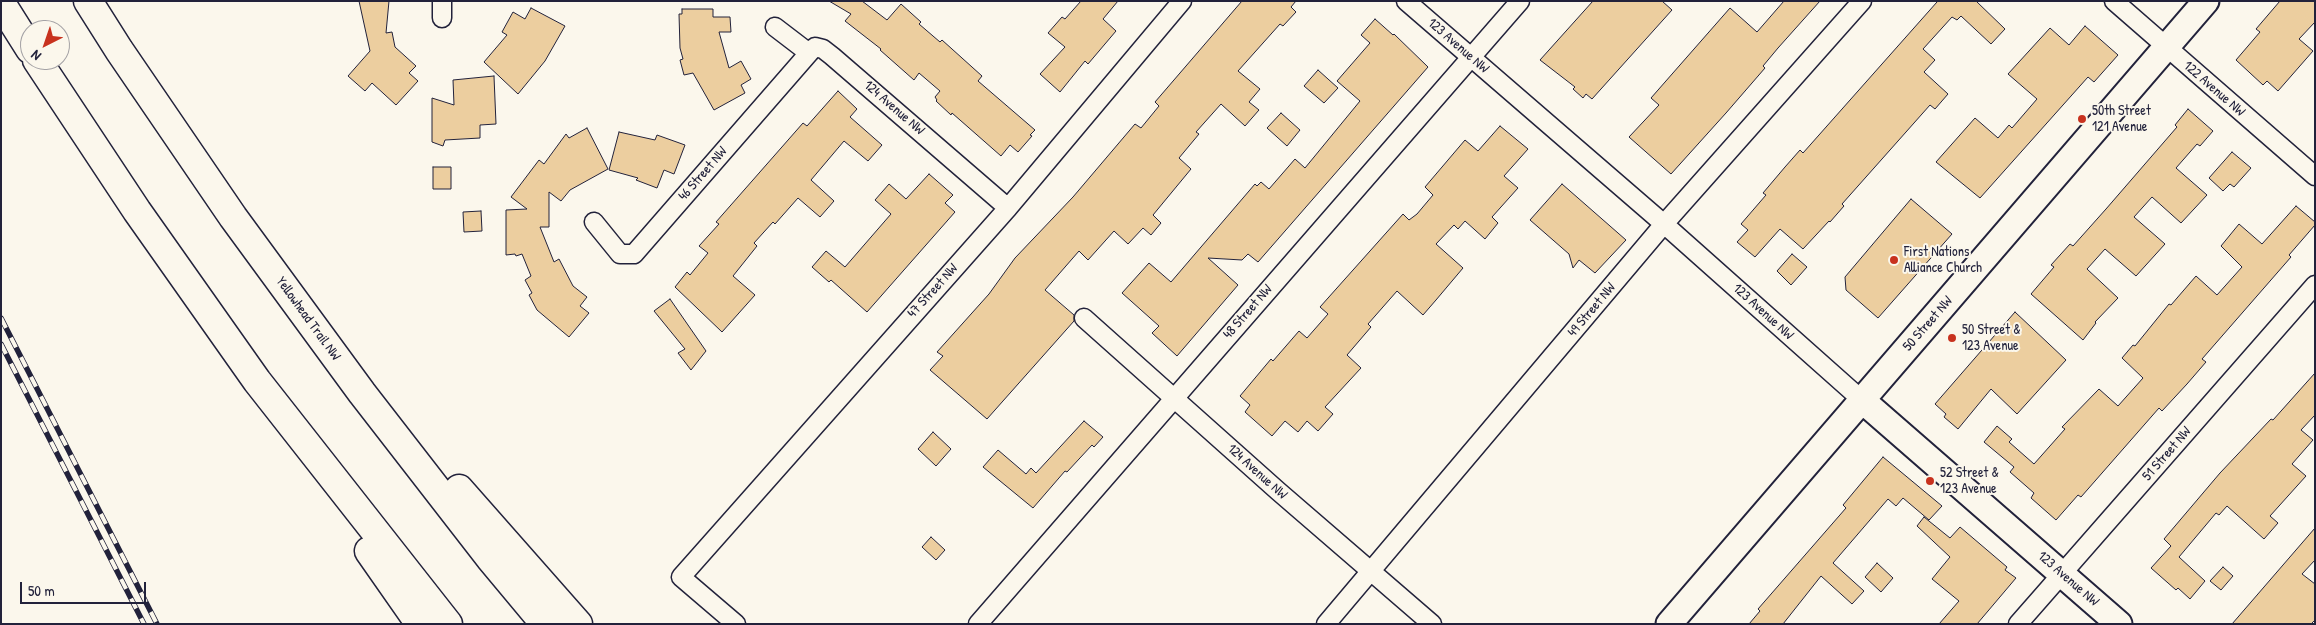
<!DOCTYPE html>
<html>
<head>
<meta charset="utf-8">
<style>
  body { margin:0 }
  #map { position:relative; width:2316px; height:625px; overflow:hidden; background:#fbf7ec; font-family:"Patrick Hand",sans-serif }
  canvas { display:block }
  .frame { position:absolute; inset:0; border:2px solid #22223b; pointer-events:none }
  .north { position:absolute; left:20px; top:20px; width:50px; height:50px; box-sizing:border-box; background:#fbf7ec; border:1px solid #a4a2a5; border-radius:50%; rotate:221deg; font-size:14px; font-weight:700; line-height:20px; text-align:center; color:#22223b }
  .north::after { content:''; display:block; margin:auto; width:18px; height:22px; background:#c8321e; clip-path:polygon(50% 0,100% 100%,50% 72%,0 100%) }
  .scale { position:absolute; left:20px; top:582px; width:126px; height:22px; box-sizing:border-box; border:2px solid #22223b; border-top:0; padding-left:6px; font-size:15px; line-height:18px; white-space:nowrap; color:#22223b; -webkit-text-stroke:4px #fbf7ec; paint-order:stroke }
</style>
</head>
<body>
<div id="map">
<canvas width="2316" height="625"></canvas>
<div class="frame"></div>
<div class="north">N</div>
<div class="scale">50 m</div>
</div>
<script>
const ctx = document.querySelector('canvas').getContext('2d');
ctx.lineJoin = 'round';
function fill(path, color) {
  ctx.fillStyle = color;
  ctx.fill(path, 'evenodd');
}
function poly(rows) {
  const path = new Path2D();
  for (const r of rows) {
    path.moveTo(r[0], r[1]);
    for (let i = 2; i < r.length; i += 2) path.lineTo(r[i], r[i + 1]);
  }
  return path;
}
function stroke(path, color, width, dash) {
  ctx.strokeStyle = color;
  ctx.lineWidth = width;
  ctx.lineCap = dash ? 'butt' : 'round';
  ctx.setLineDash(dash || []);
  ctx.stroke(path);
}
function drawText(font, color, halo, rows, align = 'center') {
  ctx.font = font + ' "Patrick Hand",sans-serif';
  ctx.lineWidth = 4;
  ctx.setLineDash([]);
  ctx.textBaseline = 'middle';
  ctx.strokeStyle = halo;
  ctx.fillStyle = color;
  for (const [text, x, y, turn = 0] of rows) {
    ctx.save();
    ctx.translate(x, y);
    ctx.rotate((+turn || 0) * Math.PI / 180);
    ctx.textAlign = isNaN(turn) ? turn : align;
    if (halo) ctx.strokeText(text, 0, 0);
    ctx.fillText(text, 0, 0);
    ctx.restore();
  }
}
const building = poly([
  [359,1,389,1,386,33,392,32,395,47,416,66,409,73,418,81,396,105,372,83,365,91,348,76,370,51,359,1],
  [829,1,862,1,887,20,901,4,921,22,919,24,940,42,942,40,982,76,978,81,1035,130,1030,135,1032,136,1018,152,1010,145,1001,156,952,113,951,115,936,101,937,100,935,97,940,91,919,73,914,80,880,50,881,49,845,21,851,14,829,1],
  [1081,1,1118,1,1103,19,1116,31,1088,64,1085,61,1060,92,1040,74,1065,47,1048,33,1062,17,1065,19,1081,1],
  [1242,1,1296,1,1291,7,1296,12,1283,26,1280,24,1238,71,1260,89,1249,102,1259,110,1245,126,1221,104,1196,132,1199,134,1179,158,1191,169,1153,215,1161,223,1151,235,1143,228,1128,244,1114,231,1088,260,1079,251,1045,290,1074,315,1074,321,987,419,930,370,943,356,937,352,989,294,1015,258,1073,197,1135,124,1141,128,1159,106,1155,102,1242,1],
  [1593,1,1662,1,1672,10,1592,99,1586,94,1583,98,1573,89,1575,87,1540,60,1593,1],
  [1784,1,1820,1,1778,48,1763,66,1765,68,1726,113,1671,174,1629,137,1659,105,1651,98,1730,8,1757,32,1784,1],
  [1935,1,1976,1,2005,29,1991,44,1961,16,1957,20,1952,17,1923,49,1935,60,1924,72,1948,94,1935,109,1930,105,1842,204,1844,206,1830,222,1829,221,1803,249,1780,229,1755,257,1737,242,1748,230,1741,224,1766,195,1763,193,1785,167,1800,150,1803,153,1937,2,1935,1],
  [2280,1,2315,1,2315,22,2299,39,2313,51,2278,91,2267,81,2263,85,2236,60,2260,32,2256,29,2280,1],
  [531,8,565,26,545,61,518,94,484,62,507,35,502,32,513,12,525,19,531,8],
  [682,9,713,9,713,17,730,17,731,32,719,32,729,68,741,61,751,79,741,85,745,93,714,110,693,73,684,75,680,60,683,59,680,48,679,14,682,14,682,9],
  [1375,19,1393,35,1394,34,1428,67,1258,262,1248,254,1242,260,1208,258,1238,285,1177,356,1152,333,1159,326,1122,293,1149,263,1171,282,1255,184,1257,186,1261,182,1269,189,1295,159,1305,168,1360,101,1337,81,1370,43,1361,35,1375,19],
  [2085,26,2118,55,2094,82,2088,77,1980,198,1936,162,1975,118,1998,138,2009,125,2012,128,2037,99,2008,74,2050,28,2069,45,2085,26],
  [1318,70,1338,88,1324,103,1304,86,1318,70],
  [494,76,496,124,480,125,480,138,445,140,443,146,432,142,432,98,454,105,453,80,494,76],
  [838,91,857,109,850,117,882,145,868,161,844,141,811,180,834,201,820,217,798,198,775,224,773,222,754,243,757,246,733,276,755,295,722,332,675,287,687,272,690,275,708,253,699,246,719,224,716,222,803,123,807,126,838,91],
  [2188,109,2213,131,2200,146,2197,144,2176,168,2207,195,2181,223,2152,197,2134,217,2165,244,2136,276,2105,249,2087,269,2118,298,2095,322,2096,323,2083,340,2031,294,2054,267,2051,265,2070,244,2073,246,2106,209,2177,127,2175,125,2188,109],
  [1281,113,1300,130,1287,146,1267,128,1281,113],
  [1500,126,1528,149,1504,176,1518,188,1492,217,1498,223,1485,239,1465,221,1458,229,1454,225,1436,244,1463,268,1436,300,1423,315,1397,291,1368,324,1371,327,1347,355,1361,368,1325,407,1333,414,1318,431,1307,421,1298,432,1285,421,1272,436,1245,412,1250,405,1240,396,1271,359,1273,361,1299,331,1307,338,1328,314,1320,307,1403,214,1409,220,1417,214,1433,195,1425,187,1465,140,1478,151,1500,126],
  [587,128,608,169,570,190,561,201,549,192,549,227,540,227,554,262,559,259,573,286,587,297,580,306,589,313,569,337,537,310,529,295,532,293,525,280,531,276,522,254,516,256,515,254,506,255,506,210,527,209,511,197,539,160,544,164,566,134,569,138,587,128],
  [619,132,655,140,657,135,685,145,674,174,664,170,657,188,636,180,638,178,609,170,619,132],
  [2232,152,2251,168,2234,187,2230,184,2223,191,2209,178,2232,152],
  [433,167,451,167,451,189,433,189,433,167],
  [929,174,953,195,945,203,955,212,867,312,831,280,829,282,812,267,826,251,845,267,891,214,875,200,889,184,906,199,929,174],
  [1562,184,1626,240,1595,273,1579,260,1573,268,1569,254,1530,220,1562,184],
  [1911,199,1952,234,1878,318,1846,290,1845,277,1911,199],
  [2296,206,2315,222,2315,225,2289,255,2291,257,2202,359,2206,362,2187,384,2162,411,2159,408,2081,497,2078,495,2056,520,2031,498,2034,493,2010,472,2014,467,1984,442,1997,426,2012,439,2009,442,2034,464,2065,429,2062,427,2099,389,2118,406,2143,378,2122,358,2133,345,2135,346,2169,304,2171,305,2196,276,2217,295,2242,267,2221,246,2239,224,2262,244,2296,206],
  [481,211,482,231,464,232,463,212,481,211],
  [1792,254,1807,267,1791,285,1777,271,1792,254],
  [670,299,706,351,691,370,678,353,685,349,654,311,670,299],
  [2015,312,2066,360,2017,414,1991,389,1958,429,1944,417,1946,414,1935,404,2015,312],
  [2315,373,2315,415,2301,430,2313,440,2292,464,2306,476,2270,516,2278,523,2264,539,2227,506,2219,515,2216,513,2179,557,2205,581,2190,599,2178,588,2176,590,2151,568,2171,546,2164,539,2220,473,2271,419,2273,420,2315,373],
  [1084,421,1103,437,1094,447,1092,445,1067,472,1065,471,1033,508,983,467,998,450,1026,474,1031,468,1036,473,1084,421],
  [933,432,951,449,936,466,918,449,933,432],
  [1883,457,1942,506,1929,520,1903,498,1896,506,1888,499,1833,563,1864,591,1852,604,1821,576,1783,624,1749,624,1760,611,1758,609,1846,508,1843,505,1883,457],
  [1924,517,1950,538,1960,527,2007,567,2005,570,2016,578,1977,624,1939,624,1959,601,1932,579,1950,557,1917,526,1924,517],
  [2315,528,2315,560,2302,574,2315,584,2315,620,2311,624,2232,624,2315,528],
  [931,537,945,550,936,560,922,547,931,537],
  [1877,563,1893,578,1881,592,1865,577,1877,563],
  [2223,567,2233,576,2221,590,2210,581,2223,567]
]);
fill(building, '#ecce9f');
stroke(building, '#22223b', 1);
const street = poly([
  [1406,1,1664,224,1863,401],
  [2114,1,2315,176],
  [442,18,442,1],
  [775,27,809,53,815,47,823,49,832,56,1008,208],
  [594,222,620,254,634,254,809,53],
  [1084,318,1278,491,1432,624],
  [736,624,681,577,1008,208,1182,1],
  [978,624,1520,1],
  [1326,624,1664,224,1862,1],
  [2018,624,2315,285]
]);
const secondary = poly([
  [1863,401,2119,624],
  [1669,624,2206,1]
]);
const highway = poly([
  [88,1,119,50,233,217,362,393,490,558,545,624],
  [1,3,30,49],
  [37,60,137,211,257,381,448,624],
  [459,489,578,624],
  [369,551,420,624]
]);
stroke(street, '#22223b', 21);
stroke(secondary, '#22223b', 29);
stroke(highway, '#22223b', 31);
stroke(street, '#fbf7ec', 18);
stroke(secondary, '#fbf7ec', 25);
stroke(highway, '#fbf7ec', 28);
const rail = poly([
  [1,318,157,624],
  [1,344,144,624]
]);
stroke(rail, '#22223b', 5.5);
stroke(rail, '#fbf7ec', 4, [11]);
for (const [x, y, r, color] of [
  [2082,119,5,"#c8321e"],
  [1894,260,5,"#c8321e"],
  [1952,338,5,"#c8321e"],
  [1930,481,5,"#c8321e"]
]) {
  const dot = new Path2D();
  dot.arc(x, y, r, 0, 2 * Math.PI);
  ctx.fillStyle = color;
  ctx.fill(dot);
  stroke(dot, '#fbf7ec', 2);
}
drawText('14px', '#22223b', '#fbf7ec', [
  ["123 Avenue NW",1458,46,41],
  ["122 Avenue NW",2214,89,41],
  ["124 Avenue NW",894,108,41],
  ["46 Street NW",703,174,-49],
  ["47 Street NW",933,291,-48],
  ["49 Street NW",1592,310,-50],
  ["48 Street NW",1248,312,-49],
  ["123 Avenue NW",1763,312,42],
  ["Yellowhead Trail NW",308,319,54],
  ["50 Street NW",1928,324,-49],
  ["51 Street NW",2167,454,-49],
  ["124 Avenue NW",1257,472,42],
  ["123 Avenue NW",2068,579,41]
]);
drawText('14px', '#22223b', '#fbf7ec', [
  ["50th Street",2092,111],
  ["121 Avenue",2092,127],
  ["First Nations",1904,252],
  ["Alliance Church",1904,268],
  ["50 Street &",1962,330],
  ["123 Avenue",1962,346],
  ["52 Street &",1940,473],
  ["123 Avenue",1940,489]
], 'left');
</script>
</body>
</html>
